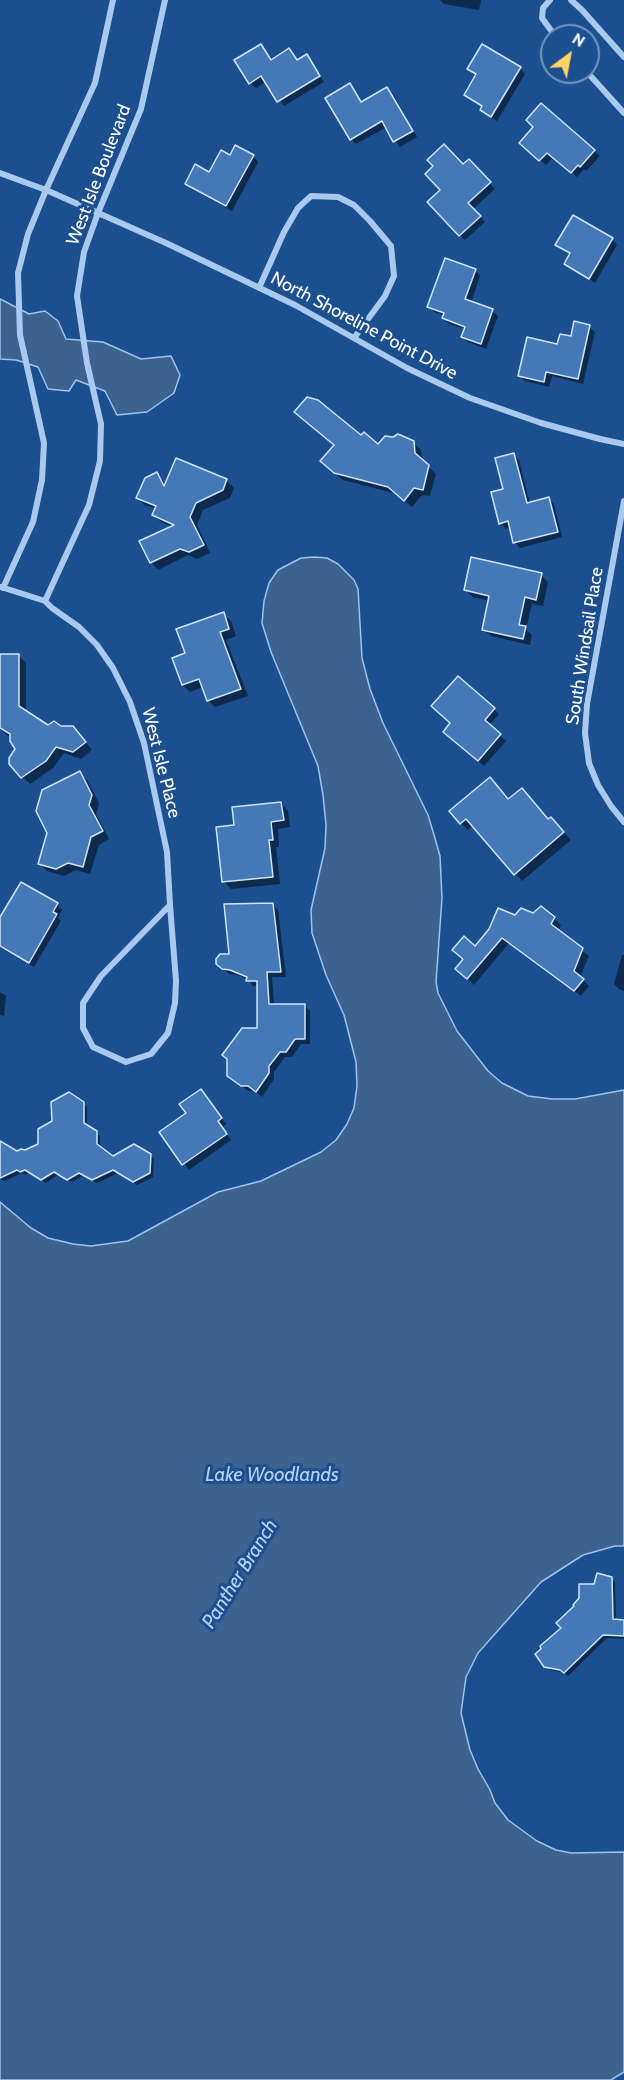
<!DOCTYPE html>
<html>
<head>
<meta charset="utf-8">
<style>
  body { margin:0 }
  #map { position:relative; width:624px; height:2080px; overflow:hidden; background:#1b4f8f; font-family:Cabin,sans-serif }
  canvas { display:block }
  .north { position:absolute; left:540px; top:24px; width:60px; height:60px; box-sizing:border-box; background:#1b4f8f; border:2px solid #7695bc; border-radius:50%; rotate:32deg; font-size:16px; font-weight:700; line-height:24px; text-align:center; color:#fff }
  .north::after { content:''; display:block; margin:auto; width:21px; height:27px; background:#ffd166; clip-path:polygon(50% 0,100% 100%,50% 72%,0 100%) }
</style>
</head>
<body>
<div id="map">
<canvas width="624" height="2080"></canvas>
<div class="north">N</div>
</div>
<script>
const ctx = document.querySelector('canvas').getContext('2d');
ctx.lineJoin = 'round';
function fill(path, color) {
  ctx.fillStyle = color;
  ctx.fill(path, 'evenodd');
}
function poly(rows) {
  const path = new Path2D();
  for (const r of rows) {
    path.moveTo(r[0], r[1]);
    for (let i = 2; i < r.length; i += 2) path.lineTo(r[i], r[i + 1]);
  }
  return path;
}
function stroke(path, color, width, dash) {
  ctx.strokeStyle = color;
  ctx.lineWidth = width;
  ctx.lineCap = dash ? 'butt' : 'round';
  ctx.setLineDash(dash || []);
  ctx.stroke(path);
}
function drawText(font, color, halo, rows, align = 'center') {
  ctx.font = font + ' Cabin,sans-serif';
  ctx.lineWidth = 6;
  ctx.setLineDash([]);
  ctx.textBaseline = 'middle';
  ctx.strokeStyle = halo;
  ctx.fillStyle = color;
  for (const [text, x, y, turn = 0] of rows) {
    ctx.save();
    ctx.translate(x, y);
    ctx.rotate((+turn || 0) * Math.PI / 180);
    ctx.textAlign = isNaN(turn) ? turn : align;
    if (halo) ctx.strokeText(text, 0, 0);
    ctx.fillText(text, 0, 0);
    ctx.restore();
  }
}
const water = poly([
  [0,299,29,314,45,311,58,321,66,339,103,342,141,359,171,356,180,375,174,393,147,412,117,415,105,391,76,380,69,391,48,389,38,367,16,360,0,359,0,299],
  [315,557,327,558,338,564,354,580,358,589,362,658,370,689,383,723,428,815,434,835,440,856,442,898,436,982,438,993,457,1031,488,1071,502,1083,528,1096,552,1099,575,1099,624,1090,624,1546,615,1546,583,1555,541,1582,478,1653,466,1677,461,1713,470,1750,478,1769,490,1790,495,1803,508,1820,537,1841,556,1850,571,1853,624,1852,624,2072,611,2080,0,2080,0,1202,31,1228,48,1238,73,1244,91,1246,128,1241,218,1192,261,1181,321,1152,336,1140,347,1124,354,1108,357,1086,356,1062,344,1015,326,975,312,933,311,910,325,848,326,825,323,795,318,766,271,652,262,623,264,601,269,583,278,570,301,558,315,557]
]);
fill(water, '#3c6290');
stroke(water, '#9cc4f0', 1.5);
fill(poly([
  [440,0,481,0,479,10,444,4],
  [260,46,272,61,289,50,298,61,306,56,324,82,284,106,267,81,256,88,250,83],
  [520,68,525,74,497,121,487,115,482,110,483,107,466,95,477,76,469,69],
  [350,85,362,103,387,89,393,94,417,137,400,147,387,127,356,144,351,139],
  [526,148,594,151,600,156,586,171,584,169,577,177,553,157,546,165],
  [253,156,258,162,232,211,192,189,187,184,210,174,230,157],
  [469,161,495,189,473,209,485,222,465,240,429,202,442,190,436,166,463,166],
  [612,239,617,245,595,283,566,263,571,255,557,244],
  [475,270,480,276,471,303,492,311,498,316,486,349,468,342,463,337,465,329,449,324,443,318,444,315,434,312,429,306],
  [589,327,595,332,583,384,552,376,549,387,525,381,520,376,558,346],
  [361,438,378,446,413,443,421,450,422,461,436,474,430,496,422,495,412,507,397,494,343,480,329,469],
  [514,455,519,460,530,504,549,499,554,504,562,537,520,548,515,542,511,527,506,529,500,523,505,490],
  [157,473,166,485,226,480,234,488,230,498,203,510,197,525,210,553,197,559,188,555,158,570,151,562,172,527,161,522,154,515,156,509,145,505,138,498],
  [541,575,548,582,543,606,532,604,526,629,532,635,530,645,491,636,483,629,490,601,473,597,465,589],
  [223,614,231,621,236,636,226,640,248,696,215,707,208,700,203,687,190,692,183,685,187,654],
  [0,656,19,656,26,663,26,712,48,727,80,735,92,750,81,759,64,753,53,768,30,784,10,764,17,749,11,738,0,729],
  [494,709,499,714,489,726,506,741,484,766,451,737],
  [80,773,87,780,99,803,96,814,109,839,99,845,90,874,76,870,64,876,47,871,40,864,49,832],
  [497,786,509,801,558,826,571,840,522,881,473,825,468,830,461,823],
  [281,803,288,811,290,827,278,829,279,847,276,847,280,884,231,889,224,882,235,826],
  [57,904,62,910,58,918,61,921,34,967,0,947,0,920],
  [272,904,278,910,286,977,272,977,274,1005,304,1005,310,1011,310,1044,301,1044,292,1057,285,1057,274,1072,274,1079,262,1097,255,1091,248,1091,235,1081,259,1029,258,986,253,986,248,979,237,975,229,974,218,964,230,955],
  [515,917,554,918,561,925,558,931,589,956,580,977,589,986,581,996,509,943,474,985,463,975,475,948],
  [622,955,624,955,624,991,619,989,614,984],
  [0,992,6,996,4,1016,0,1015],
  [201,1090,226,1124,222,1127,231,1140,189,1170,161,1132,188,1113],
  [83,1103,87,1107,87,1126,100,1136,100,1148,113,1158,150,1155,154,1159,153,1177,137,1185,118,1173,97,1183,84,1175,72,1182,58,1175,46,1183,29,1173,25,1175,22,1173,4,1181,0,1179,0,1143,17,1152,25,1152,40,1145],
  [612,1579,615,1582,616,1621,624,1622,624,1639,607,1638,568,1676,565,1673,550,1670,546,1666,563,1628,596,1585]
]), '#0007');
const building = poly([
  [261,44,271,60,289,48,297,60,307,54,320,76,277,102,261,76,249,84,234,60,261,44],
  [482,44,521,67,491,117,480,110,482,106,464,95,476,74,467,69,482,44],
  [350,83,361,102,387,87,413,131,393,142,382,121,350,140,325,98,350,83],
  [541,103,595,150,580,167,578,165,571,173,547,153,539,161,519,143,533,127,526,120,541,103],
  [444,144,463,164,469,159,491,182,468,203,481,216,459,236,427,202,440,190,425,174,433,166,427,160,444,144],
  [235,145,254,155,226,206,185,184,195,164,209,172,221,150,230,155,235,145],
  [573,215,613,238,589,279,564,264,570,253,555,245,573,215],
  [445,258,476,269,465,299,493,309,481,344,461,337,465,327,442,318,444,313,427,307,445,258],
  [574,321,590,325,578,379,546,372,544,382,518,376,527,337,557,344,560,334,571,336,574,321],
  [307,397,318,400,361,435,364,432,378,444,385,436,393,437,398,434,414,441,415,453,429,465,423,490,414,488,404,501,388,487,334,473,320,461,334,445,294,412,307,397],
  [514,453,527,503,549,497,558,532,513,543,508,521,499,524,491,492,503,489,495,458,514,453],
  [176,458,227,479,223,490,196,503,190,517,204,545,189,552,180,549,150,563,139,541,174,525,152,515,156,506,136,498,145,478,157,472,164,486,176,458],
  [471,557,542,573,536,600,525,597,519,625,526,626,523,639,482,630,489,596,464,590,471,557],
  [224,612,229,629,220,632,241,689,207,701,199,679,182,685,172,658,185,653,176,629,224,612],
  [0,654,19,654,19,706,48,725,54,721,61,726,73,726,86,742,73,752,56,747,46,761,21,778,9,764,9,758,15,749,10,741,10,734,0,728,0,654],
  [458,676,495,708,485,720,501,734,478,761,443,732,450,723,431,706,458,676],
  [80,771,92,795,89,805,103,831,91,837,83,867,68,863,56,869,38,864,47,833,36,811,42,790,80,771],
  [490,777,508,799,522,788,548,819,551,817,564,832,514,875,466,819,460,824,449,811,490,777],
  [281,802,284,820,271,822,273,840,269,840,273,877,222,882,216,827,234,825,232,807,281,802],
  [21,882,58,903,53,912,57,914,29,963,0,946,0,917,21,882],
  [273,903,281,972,267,972,269,1004,305,1004,305,1039,295,1039,286,1052,280,1052,269,1066,269,1073,256,1092,248,1086,241,1086,227,1076,227,1059,222,1055,242,1028,257,1028,257,981,246,981,247,977,230,970,222,969,216,964,216,959,220,954,229,954,224,904,273,903],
  [541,906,555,917,551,924,583,948,574,971,584,979,574,991,502,938,467,979,455,969,463,959,452,950,464,936,475,946,489,929,498,908,515,915,521,908,533,913,541,906],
  [201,1089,222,1118,218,1121,227,1134,182,1165,159,1132,186,1113,179,1104,201,1089],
  [69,1092,84,1102,84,1123,97,1131,97,1144,113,1156,134,1144,151,1154,150,1173,133,1182,113,1170,92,1180,79,1173,67,1180,54,1172,41,1180,25,1170,20,1172,17,1170,0,1178,0,1141,17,1151,21,1149,25,1150,38,1144,38,1129,52,1121,51,1102,69,1092],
  [597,1573,612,1577,613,1619,624,1620,624,1636,603,1635,564,1673,560,1670,544,1667,535,1654,541,1649,540,1646,561,1628,556,1623,574,1606,573,1605,579,1598,579,1584,594,1584,597,1573]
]);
fill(building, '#4478b7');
stroke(building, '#cfe3fa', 1.5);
stroke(poly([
  [550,0,543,8,542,18,555,36],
  [571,0,582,10,624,57],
  [587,72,624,113],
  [0,173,46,190,166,243,295,305,407,368,470,398,541,423,600,439,624,444],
  [259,288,284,232,298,208,311,196,338,197,354,205,370,221,391,246,394,276,385,296,354,338],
  [624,501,587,704,585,733,589,763,598,785,611,806,624,822],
  [1,587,45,601,52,608,79,627,97,645,113,668,130,702,144,743,167,852,170,905],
  [3,588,33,522,42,480,44,443,20,335,18,273,28,234,46,190,95,83,113,0],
  [45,601,89,505,100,461,101,424,87,363,77,296,84,252,98,213,141,109,165,0],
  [170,905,176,981,175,1003,168,1033,151,1054,126,1062,93,1047,83,1028,83,1003,101,976,170,905]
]), '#a9c9ee', 6);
drawText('18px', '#fff', '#1b4f8f', [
  ["West Isle Boulevard",99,175,-69],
  ["North Shoreline Point Drive",364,326,28],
  ["South Windsail Place",585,646,-81],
  ["West Isle Place",161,763,76]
]);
drawText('italic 20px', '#b5d3f5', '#1b4f8f', [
  ["Lake Woodlands",272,1475],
  ["Panther Branch",240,1574,-58]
]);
</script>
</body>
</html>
